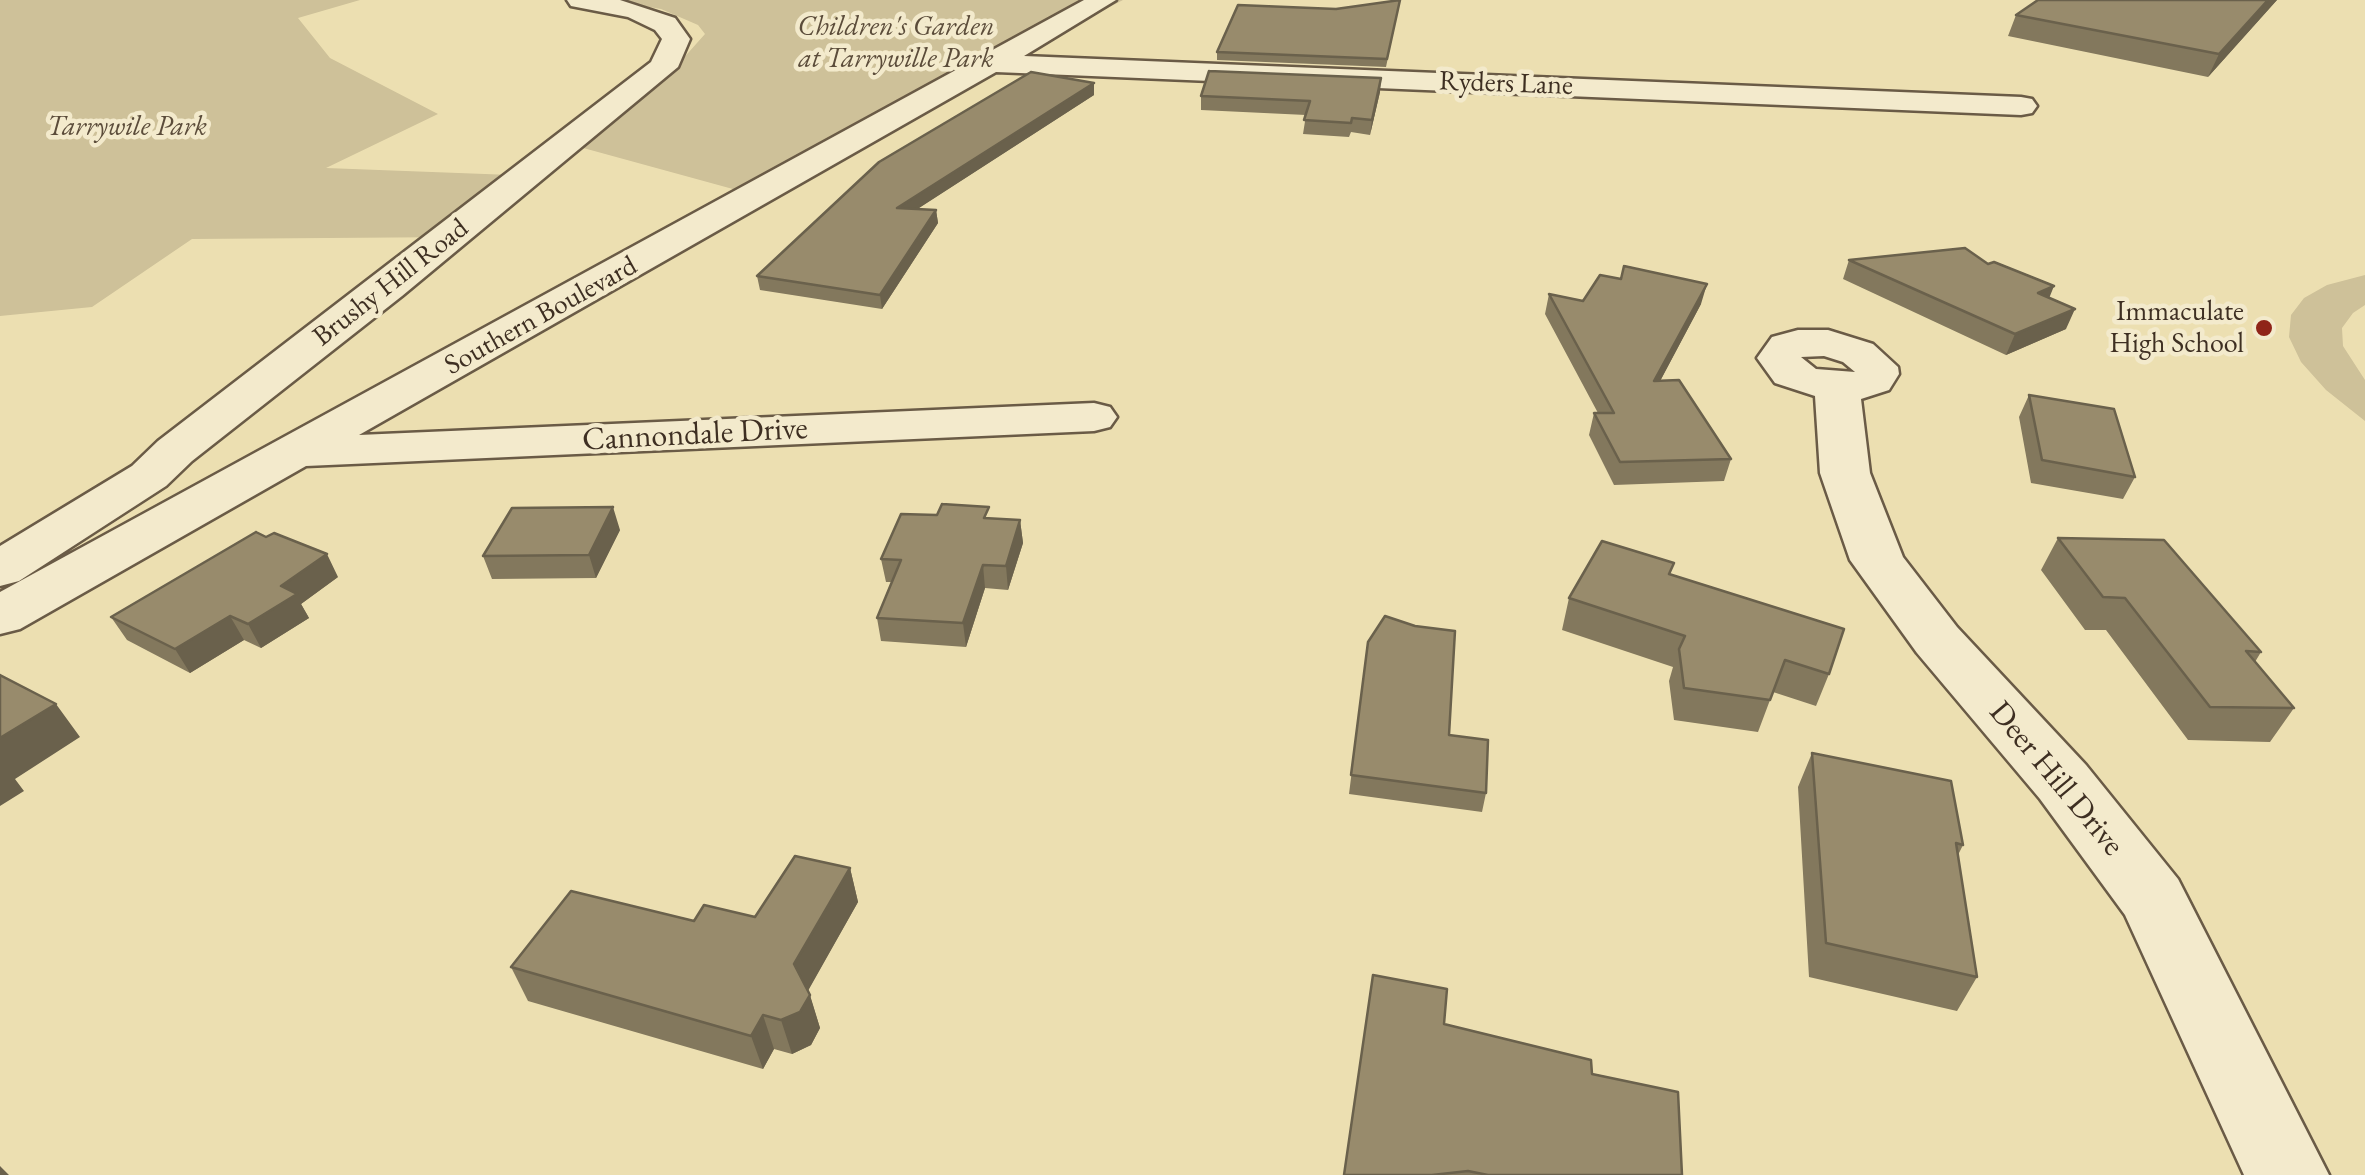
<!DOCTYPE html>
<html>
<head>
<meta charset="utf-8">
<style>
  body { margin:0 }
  canvas { display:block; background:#ecdfb1 }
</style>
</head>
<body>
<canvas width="2365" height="1175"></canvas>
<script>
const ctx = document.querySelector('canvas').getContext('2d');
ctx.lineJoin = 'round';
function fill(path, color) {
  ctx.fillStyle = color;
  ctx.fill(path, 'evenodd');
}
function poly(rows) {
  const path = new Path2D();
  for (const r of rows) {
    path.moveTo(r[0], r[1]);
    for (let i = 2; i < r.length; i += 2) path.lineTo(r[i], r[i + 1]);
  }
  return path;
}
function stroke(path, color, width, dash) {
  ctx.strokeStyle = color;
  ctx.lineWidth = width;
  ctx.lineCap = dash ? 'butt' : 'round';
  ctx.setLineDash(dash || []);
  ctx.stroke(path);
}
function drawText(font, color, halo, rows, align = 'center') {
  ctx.font = font + ' "EB Garamond",serif';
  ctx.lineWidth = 9;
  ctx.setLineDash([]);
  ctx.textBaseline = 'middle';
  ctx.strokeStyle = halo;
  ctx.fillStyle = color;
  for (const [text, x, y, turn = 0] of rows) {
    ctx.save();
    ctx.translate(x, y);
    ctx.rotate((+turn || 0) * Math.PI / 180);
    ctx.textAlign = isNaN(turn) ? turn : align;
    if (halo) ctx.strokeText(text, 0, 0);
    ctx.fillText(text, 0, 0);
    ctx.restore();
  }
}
fill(poly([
  [0,0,360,0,298,18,330,58,438,114,326,168,538,176,462,237,192,239,92,307,0,316],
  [608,0,1123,0,988,70,762,197,576,146,680,62,705,34,698,25,661,9],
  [2365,275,2365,305,2353,313,2342,328,2343,346,2365,380,2365,421,2326,390,2301,362,2289,337,2291,315,2304,298,2327,285]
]), '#cec199');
const minor = poly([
  [567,0,620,0,675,18,690,39,678,67,402,296,192,461,166,486,19,581,0,586,0,546,132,466,158,441,651,62,662,39,655,30,628,17,571,6,567,0],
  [1084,0,1116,0,1024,56,2021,97,2032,99,2037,106,2032,113,2021,115,996,72,359,435,1094,403,1110,407,1117,417,1110,427,1094,431,306,466,20,629,0,634,0,592,1084,0],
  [1798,330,1828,330,1873,344,1898,367,1899,374,1889,390,1861,399,1870,473,1903,557,1957,627,2086,765,2178,879,2329,1175,2244,1175,2125,915,2040,799,1917,653,1850,560,1820,473,1815,396,1775,383,1757,358,1772,337,1798,330],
  [1824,356,1843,362,1855,372,1816,369,1801,357,1824,356]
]);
stroke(minor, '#6a5b46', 5);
fill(minor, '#f3eacc');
fill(poly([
  [1400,0,1386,67,1217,60,1217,52],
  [2038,0,2277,0,2208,77,2008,36,2016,15],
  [1094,83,1094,95,917,209,936,210,938,223,882,309,760,290,757,276],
  [1380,92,1370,135,1351,132,1349,137,1303,134,1306,115,1201,110,1201,96],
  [1849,260,2049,298,2066,329,2006,355,1843,279],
  [1549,294,1583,301,1701,304,1660,381,1731,459,1724,481,1614,485,1589,435,1594,413,1598,413,1545,314],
  [2029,395,2135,477,2123,499,2031,483,2019,417],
  [990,519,1020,520,1023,543,1008,590,985,588,966,647,881,641,877,618,892,582,886,582,881,559],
  [620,530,596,578,492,579,483,556],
  [2058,538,2261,652,2255,662,2294,708,2270,742,2188,740,2106,630,2085,630,2041,570],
  [1671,575,1829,674,1816,706,1773,692,1758,732,1674,720,1669,681,1673,667,1562,630,1569,598],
  [338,577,301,604,309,618,261,648,244,640,190,673,127,640,111,617],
  [1368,642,1449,735,1486,793,1482,812,1349,794],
  [1812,753,1963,845,1958,855,1977,977,1957,1011,1809,977,1798,787],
  [850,868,858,902,808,990,820,1028,811,1045,792,1054,774,1049,763,1069,528,1001,511,967,755,917],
  [1444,1024,1592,1074,1682,1175,1344,1175]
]), '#83785d');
fill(poly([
  [2268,0,2277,0,2208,77,2219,54],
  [1381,78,1380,92,1370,135,1372,120],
  [1094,83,1094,95,899,221,897,208],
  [936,210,938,223,882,309,880,295],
  [1707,284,1701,304,1649,402,1654,381],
  [2054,286,2046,306,2038,293],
  [2075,309,2066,329,2006,355,2015,334],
  [613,507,620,530,596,578,589,555],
  [1020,520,1023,543,1008,590,1006,566],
  [327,554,338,577,301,604,309,618,261,648,248,624,281,586],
  [983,565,985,588,966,647,963,623],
  [230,616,244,640,190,673,175,649],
  [56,704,80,737,15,779,24,791,0,806,0,738],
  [850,868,858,902,804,998,794,964],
  [810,995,820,1028,811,1045,792,1054,781,1020],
  [763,1015,774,1049,763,1069,751,1036],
  [0,1166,9,1175,0,1175]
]), '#6a614c');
const building = poly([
  [1400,0,1387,59,1217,52,1238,5,1336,9,1400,0],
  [2038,0,2268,0,2219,54,2016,15,2038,0],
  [1209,71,1381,78,1372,120,1352,118,1351,123,1304,120,1310,101,1201,96,1209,71],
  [1031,72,1094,83,897,208,936,210,880,295,757,276,879,162,1031,72],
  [1965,248,1988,264,1994,262,2054,286,2038,293,2075,309,2015,334,1849,260,1965,248],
  [1624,266,1707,284,1654,381,1679,380,1731,459,1620,462,1594,413,1614,413,1549,294,1583,301,1600,275,1621,279,1624,266],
  [2029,395,2114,409,2135,477,2042,460,2029,395],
  [942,504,989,507,984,518,1020,520,1006,566,983,565,963,623,877,618,901,560,881,559,901,514,937,515,942,504],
  [613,507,589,555,483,556,512,508,613,507],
  [256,532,266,537,274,533,327,554,281,586,297,594,248,624,230,616,175,649,111,617,256,532],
  [2058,538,2164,540,2261,652,2246,651,2294,708,2210,707,2125,598,2103,597,2058,538],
  [1602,541,1674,563,1669,574,1844,629,1829,674,1785,660,1770,700,1684,688,1679,649,1685,636,1569,598,1602,541],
  [1385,616,1415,626,1455,631,1449,735,1488,740,1486,793,1351,775,1368,642,1385,616],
  [0,675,56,704,0,738,0,675],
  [1812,753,1951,781,1963,845,1956,843,1977,977,1826,943,1812,753],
  [795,856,850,868,794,964,810,995,800,1012,781,1020,763,1015,751,1036,511,967,571,891,694,921,704,905,755,917,795,856],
  [1373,975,1447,989,1444,1024,1591,1060,1592,1074,1678,1092,1682,1175,1488,1175,1468,1171,1432,1175,1344,1175,1373,975]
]);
fill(building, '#988b6c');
stroke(building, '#6a614c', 2.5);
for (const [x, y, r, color] of [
  [2264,328,10,"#8f2418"]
]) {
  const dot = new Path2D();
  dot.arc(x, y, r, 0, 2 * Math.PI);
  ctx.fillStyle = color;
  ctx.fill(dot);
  stroke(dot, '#f3eacc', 4);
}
drawText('italic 28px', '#5b4c3a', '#f3eacc', [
  ["Children's Garden",896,27],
  ["at Tarrywille Park",896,59],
  ["Tarrywile Park",127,127]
]);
drawText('28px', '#3e2f22', '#f3eacc', [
  ["Ryders Lane",1506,84,2],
  ["Brushy Hill Road",391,283,-38],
  ["Southern Boulevard",541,316,-29]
]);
drawText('28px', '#3e2f22', '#f3eacc', [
  ["Immaculate",2244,312],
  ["High School",2244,344]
], 'right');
drawText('32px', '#3e2f22', '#f3eacc', [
  ["Cannondale Drive",695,435,-3],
  ["Deer Hill Drive",2056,779,50]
]);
</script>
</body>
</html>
